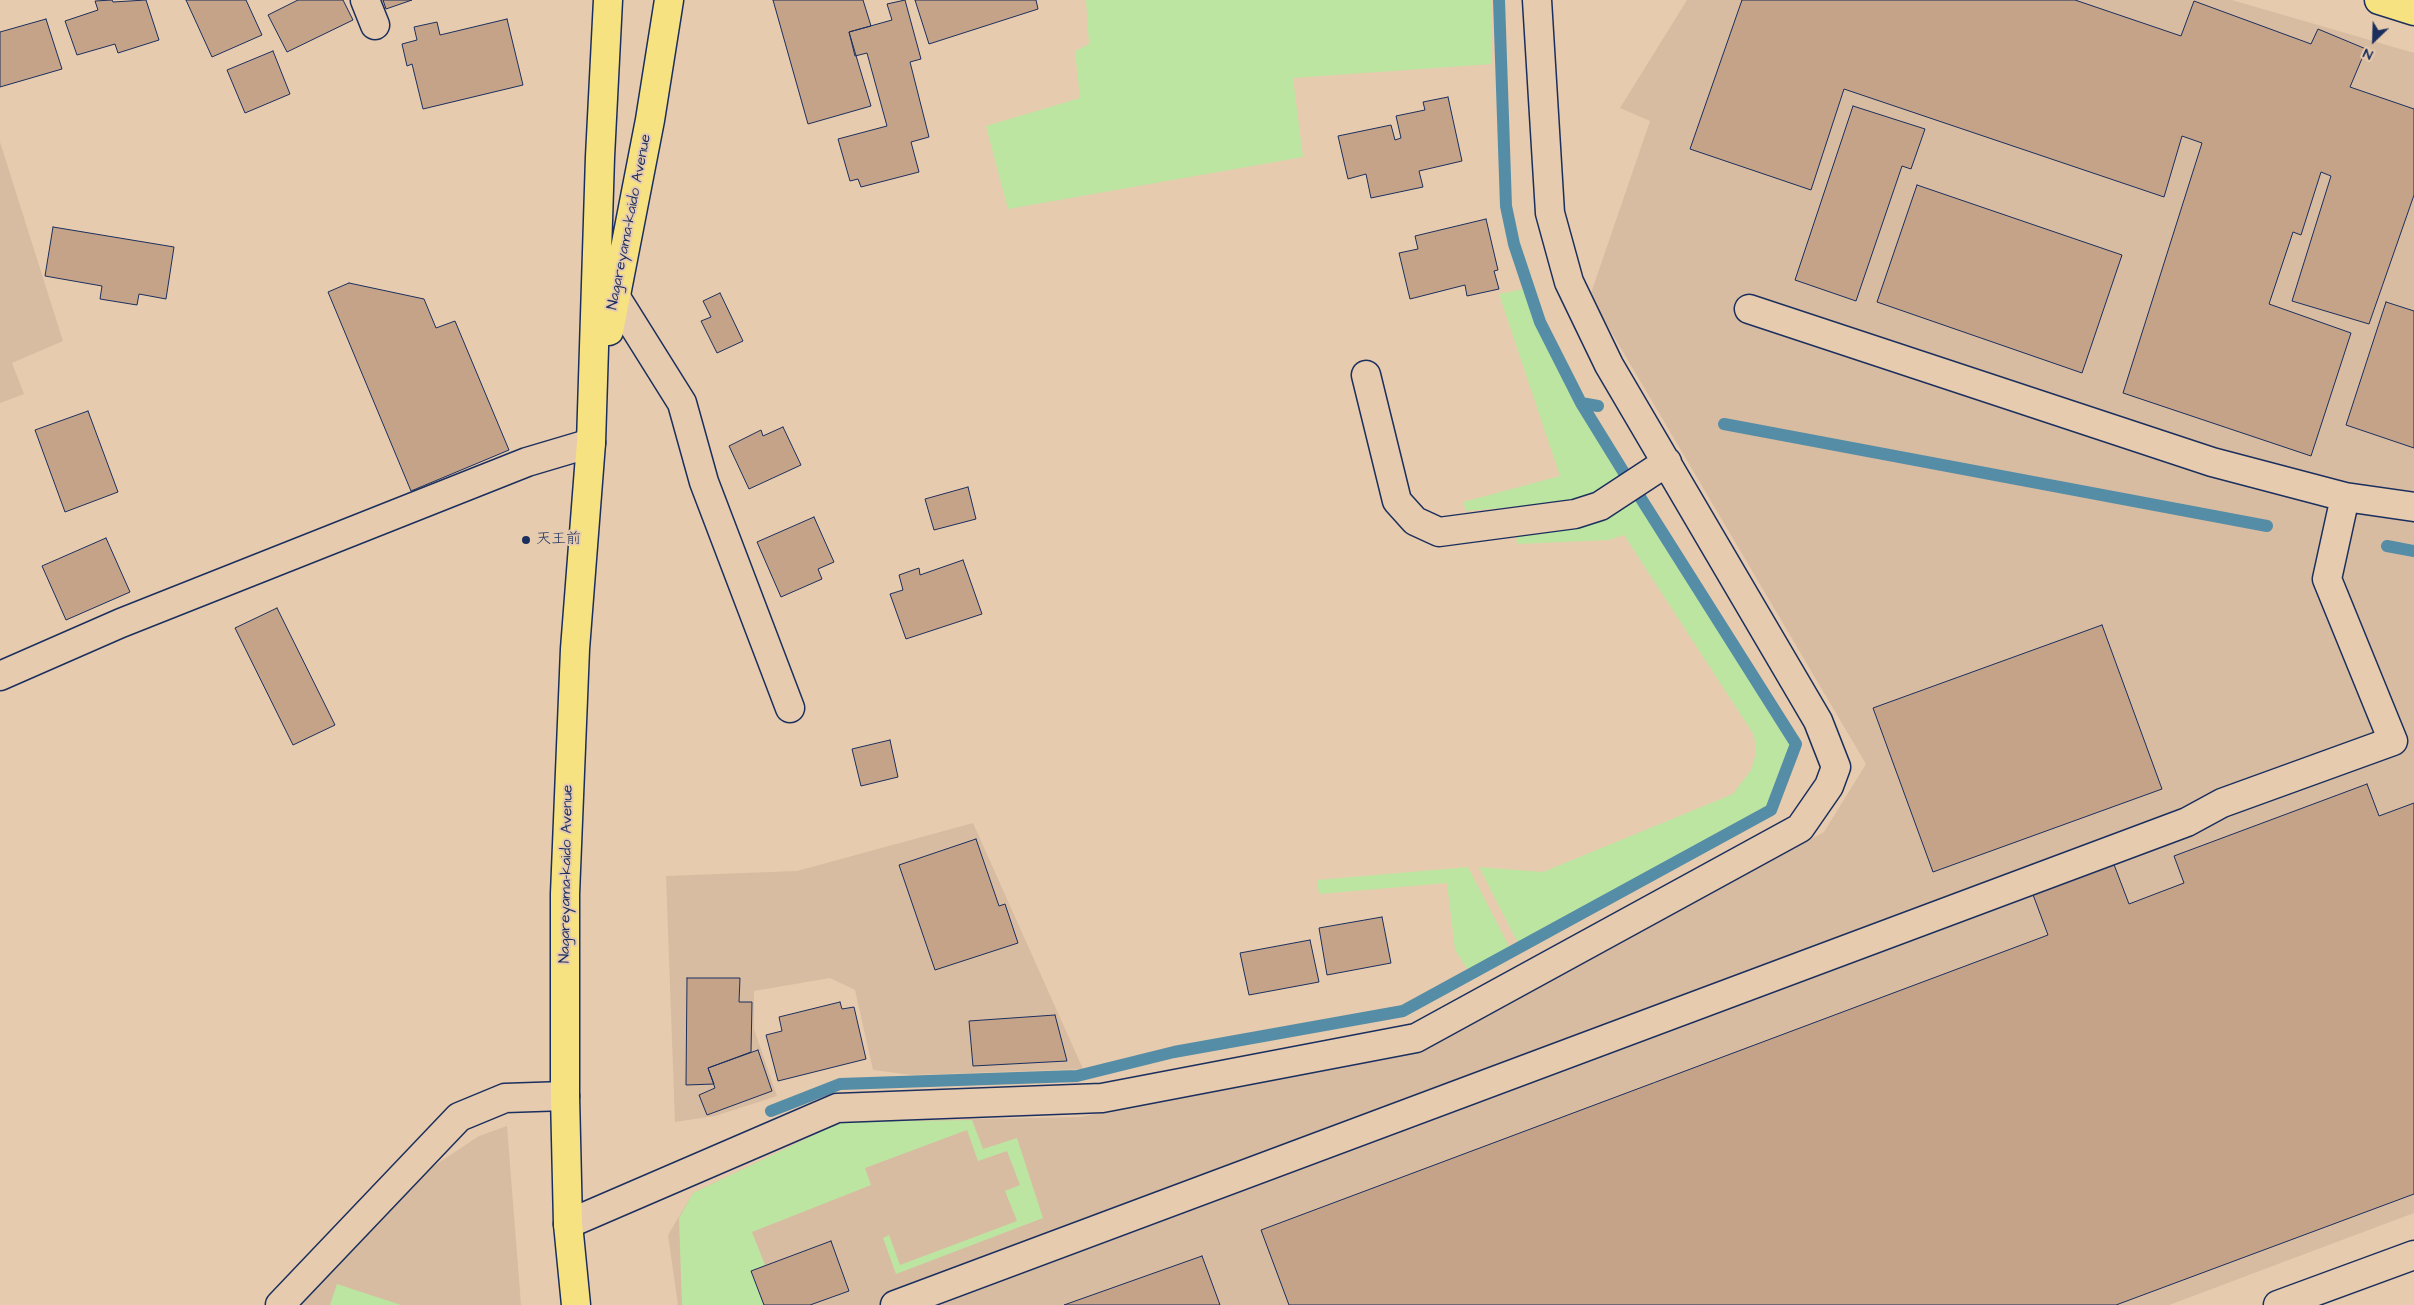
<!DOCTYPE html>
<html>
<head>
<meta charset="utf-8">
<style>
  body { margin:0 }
  #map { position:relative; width:2414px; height:1305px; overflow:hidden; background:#e6cbae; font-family:"Architects Daughter",sans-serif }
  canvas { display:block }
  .north { position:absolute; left:2349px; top:15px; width:50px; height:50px; -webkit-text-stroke:4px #e6cbae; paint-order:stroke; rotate:204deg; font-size:14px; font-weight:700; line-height:20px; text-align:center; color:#1b2f5e }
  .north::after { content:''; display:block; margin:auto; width:18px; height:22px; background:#1b2f5e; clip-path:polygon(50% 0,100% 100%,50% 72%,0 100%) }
</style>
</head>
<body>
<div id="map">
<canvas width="2414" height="1305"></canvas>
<div class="north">N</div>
</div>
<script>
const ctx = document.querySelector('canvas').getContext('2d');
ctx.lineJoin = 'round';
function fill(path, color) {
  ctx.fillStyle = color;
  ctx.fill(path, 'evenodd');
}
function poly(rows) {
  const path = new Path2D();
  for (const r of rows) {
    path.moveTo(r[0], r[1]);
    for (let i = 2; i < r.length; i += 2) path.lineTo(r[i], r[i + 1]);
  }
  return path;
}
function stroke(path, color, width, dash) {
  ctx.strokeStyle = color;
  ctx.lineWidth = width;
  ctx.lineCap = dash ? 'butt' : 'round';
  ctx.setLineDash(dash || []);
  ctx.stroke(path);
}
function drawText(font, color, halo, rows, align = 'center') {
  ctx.font = font + ' "Architects Daughter","Klee One",sans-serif';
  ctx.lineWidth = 4;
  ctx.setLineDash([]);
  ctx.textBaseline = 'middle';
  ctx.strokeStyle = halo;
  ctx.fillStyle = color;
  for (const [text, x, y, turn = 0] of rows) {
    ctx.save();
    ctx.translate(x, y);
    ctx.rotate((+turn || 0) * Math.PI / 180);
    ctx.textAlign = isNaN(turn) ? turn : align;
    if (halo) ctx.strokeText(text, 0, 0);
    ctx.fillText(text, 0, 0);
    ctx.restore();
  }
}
fill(poly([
  [1687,0,2232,0,2414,53,2414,1213,2169,1305,678,1305,668,1235,693,1193,841,1122,1080,1117,1419,1052,1824,832,1866,764,1590,296,1650,121,1620,108],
  [0,142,63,341,12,363,24,394,0,403],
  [973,823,1083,1069,912,1075,873,1070,855,990,830,978,754,991,754,1029,777,1096,715,1116,675,1122,666,876,797,871],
  [507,1126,521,1305,291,1305,411,1181,479,1136]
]), '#d8bca2');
fill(poly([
  [1086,0,1491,0,1492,64,1293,78,1303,157,1008,209,986,126,1080,98,1075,51,1089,44],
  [1524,289,1578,407,1622,480,1583,501,1466,511,1463,502,1560,476,1499,294],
  [1636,498,1793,743,1770,808,1518,943,1479,867,1543,872,1733,794,1751,770,1756,753,1754,735,1624,535,1609,540,1517,544,1516,534,1597,522],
  [1468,867,1510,948,1468,970,1455,950,1447,883,1319,894,1317,880],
  [972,1120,983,1149,1017,1138,1043,1218,896,1274,883,1238,889,1235,900,1265,1017,1221,1005,1191,1020,1185,1007,1151,978,1161,967,1130,865,1168,871,1185,752,1232,765,1265,751,1271,764,1305,682,1305,679,1218,693,1193,841,1122],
  [337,1284,401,1305,330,1305]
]), '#bce5a1');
stroke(poly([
  [1499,0,1506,206,1514,244,1540,322,1581,403,1598,406],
  [1581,403,1626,476],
  [1724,424,2267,526],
  [2387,546,2414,551],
  [771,1111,840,1084,1077,1076,1174,1052,1403,1011,1771,810,1796,744,1640,497]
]), '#558da7', 12);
const building = poly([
  [112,0,113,2,146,0,159,40,118,53,115,44,77,55,65,21,98,10,95,1,112,0],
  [186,0,246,0,262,35,212,57,186,0],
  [298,0,343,0,353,20,287,52,268,15,298,0],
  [383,0,412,0,386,9,383,0],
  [773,0,863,0,871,26,849,32,871,106,808,124,773,0],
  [905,0,921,59,910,62,929,137,911,142,919,172,861,187,858,179,850,181,838,139,887,126,867,53,855,56,849,32,892,20,887,4,905,0],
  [915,0,1036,0,1038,9,929,44,915,0],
  [1742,0,2075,0,2181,36,2194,1,2311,44,2318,29,2366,49,2350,87,2414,109,2414,195,2369,324,2292,301,2331,176,2321,172,2301,235,2293,232,2269,304,2351,333,2311,456,2123,393,2202,143,2182,136,2164,197,1844,89,1811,190,1690,149,1742,0],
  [46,19,62,69,0,87,0,32,46,19],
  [507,19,523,85,423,109,412,64,407,66,402,44,417,40,414,27,437,22,440,35,507,19],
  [273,51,290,94,245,113,227,70,273,51],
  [1448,97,1462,161,1419,171,1423,187,1371,198,1366,174,1348,179,1338,136,1391,125,1395,140,1401,138,1396,116,1425,110,1423,102,1448,97],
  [1853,106,1925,129,1911,169,1902,166,1856,301,1795,280,1853,106],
  [1917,185,2122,255,2082,373,1877,302,1917,185],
  [1486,219,1498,270,1494,271,1499,289,1467,296,1465,285,1410,299,1399,253,1418,249,1415,236,1486,219],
  [53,227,174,247,166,299,139,294,137,305,100,299,102,286,45,276,53,227],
  [349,283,424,299,436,328,455,321,509,450,411,491,328,292,349,283],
  [720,293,743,341,717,353,701,321,711,317,703,301,720,293],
  [2386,302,2414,311,2414,448,2346,425,2386,302],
  [88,411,118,492,65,512,35,430,88,411],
  [783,427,801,465,749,489,729,446,761,430,763,436,783,427],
  [968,487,976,519,934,530,925,499,968,487],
  [814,517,834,562,818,569,822,579,781,597,757,542,814,517],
  [106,538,130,592,66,620,42,566,106,538],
  [963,560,982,614,906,639,890,594,903,590,899,575,919,568,920,575,963,560],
  [277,608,335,725,293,745,235,628,277,608],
  [2102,625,2162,789,1933,872,1873,708,2102,625],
  [890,740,898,777,861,786,852,749,890,740],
  [2367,784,2379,816,2414,803,2414,1194,2116,1305,1289,1305,1261,1230,2048,935,2032,892,2113,862,2129,904,2184,883,2174,856,2367,784],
  [976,839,999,906,1005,904,1018,943,935,970,899,865,976,839],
  [1382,917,1391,963,1327,975,1319,928,1382,917],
  [1310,940,1319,982,1249,995,1240,953,1310,940],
  [687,978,740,978,739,1002,752,1002,751,1052,708,1068,714,1084,686,1085,687,978],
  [840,1002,842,1009,854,1007,866,1059,778,1081,766,1035,782,1031,779,1017,840,1002],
  [1055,1015,1067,1061,973,1066,969,1021,1055,1015],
  [758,1050,772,1091,707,1115,699,1095,715,1088,708,1068,758,1050],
  [831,1241,849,1291,810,1305,764,1305,751,1271,831,1241],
  [1202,1256,1220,1305,1064,1305,1202,1256]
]);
fill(building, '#c4a389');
stroke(building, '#1b2f5e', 1);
const minor = poly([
  [365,0,375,25],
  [615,296,682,403,704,482,790,708],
  [1749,309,2212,462,2345,497],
  [1366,375,1397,501,1415,521,1439,532,1575,514,1600,506,1667,462],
  [0,676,121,623,527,462,591,443],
  [568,1224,837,1108,1102,1098,1416,1038,1800,828,1829,786,1836,767,1818,721,1609,365,1569,282,1550,213,1537,0],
  [280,1305,459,1117,505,1098,565,1096],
  [895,1305,2187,822,2222,803,2393,741,2327,579,2345,497,2414,507],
  [2278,1305,2414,1255]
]);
const major = poly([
  [609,331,650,120,669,0],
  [576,1305,568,1224,565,1096,565,894,575,649,591,443,600,157,608,0]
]);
const highway = poly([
  [2379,0,2414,11]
]);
stroke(minor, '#1b2f5e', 31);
stroke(major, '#1b2f5e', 31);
stroke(highway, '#1b2f5e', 31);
stroke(minor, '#e6cbae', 28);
stroke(major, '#f7e281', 28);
stroke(highway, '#f7e281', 28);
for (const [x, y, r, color] of [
  [526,540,5,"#1b2f5e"]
]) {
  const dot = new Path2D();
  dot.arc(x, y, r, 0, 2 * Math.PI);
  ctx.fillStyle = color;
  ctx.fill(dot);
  stroke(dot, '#e6cbae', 2);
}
drawText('15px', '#1b2f5e', '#e6cbae', [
  ["Nagareyama-kaido Avenue",630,222,-79],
  ["Nagareyama-kaido Avenue",567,874,-89]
]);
drawText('15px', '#1b2f5e', '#e6cbae', [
  ["天王前",536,540]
], 'left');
</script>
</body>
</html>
